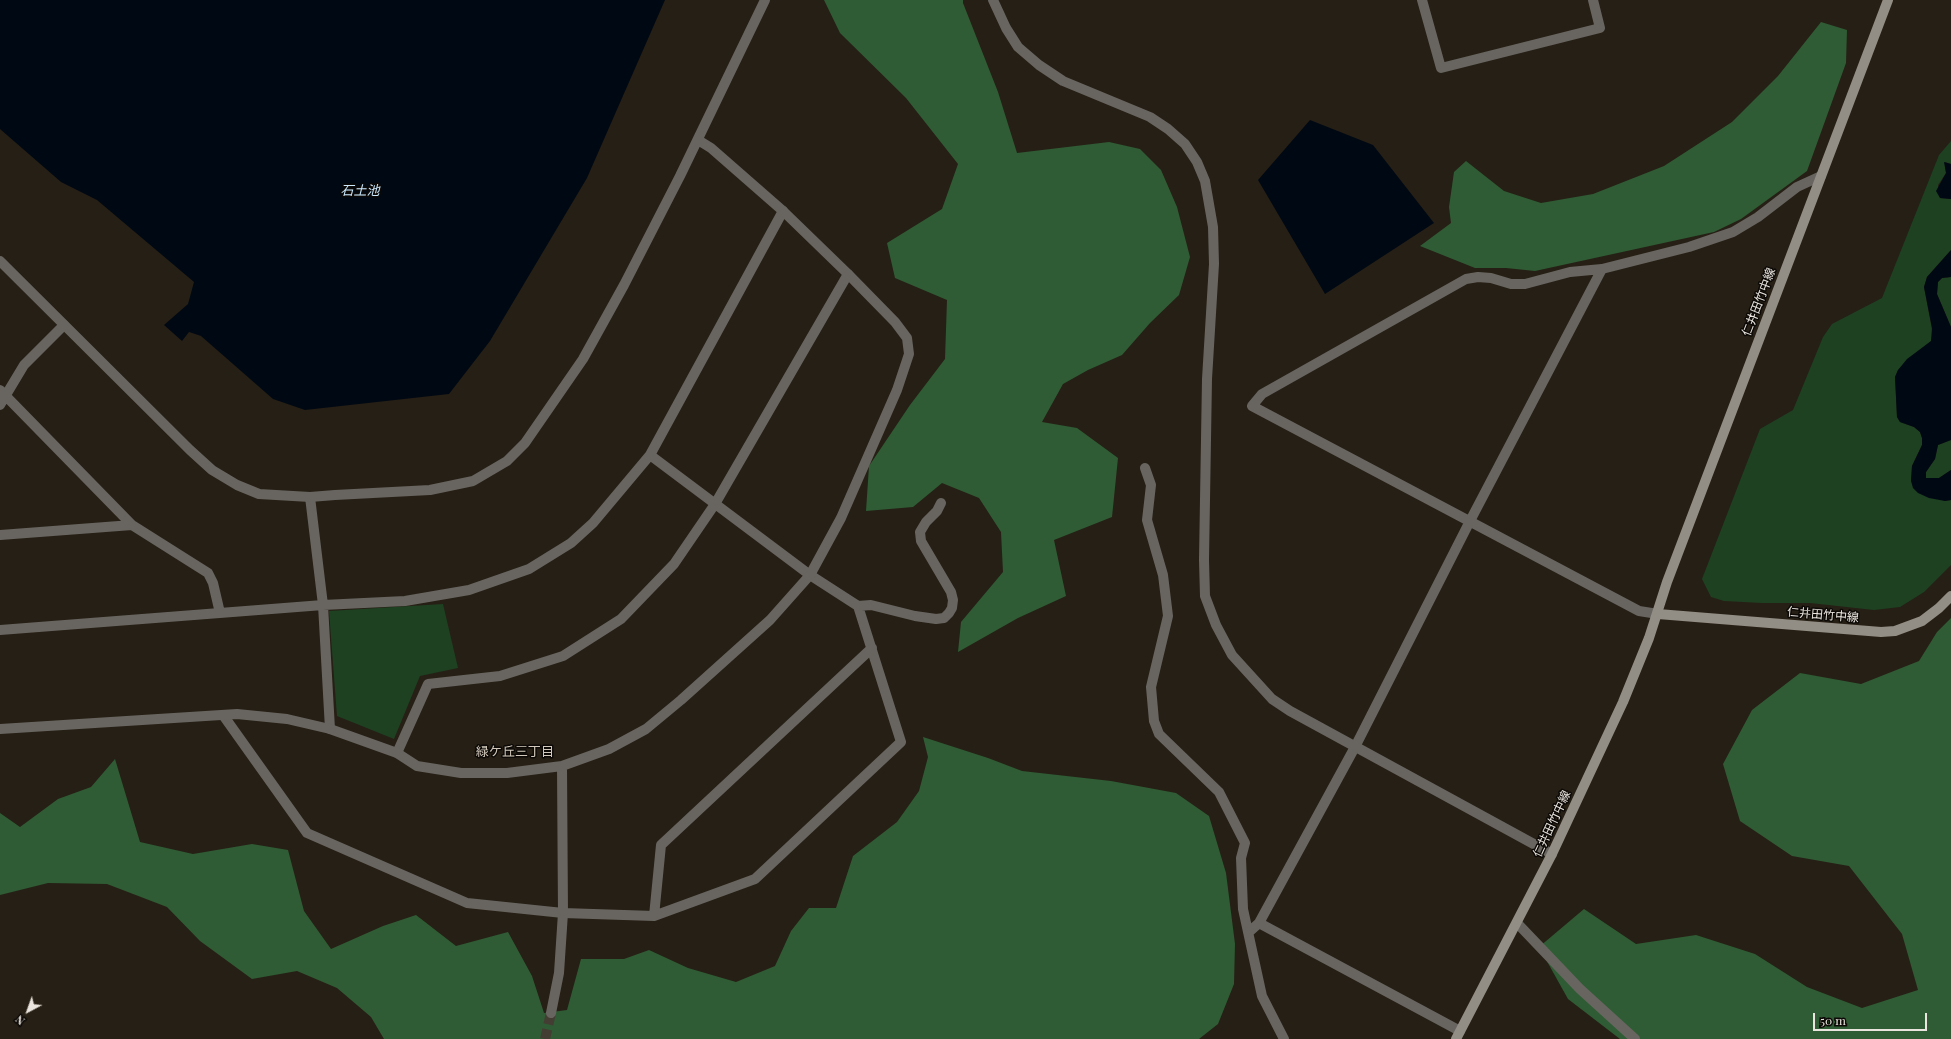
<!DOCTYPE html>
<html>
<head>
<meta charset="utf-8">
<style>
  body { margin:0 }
  #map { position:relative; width:1951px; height:1039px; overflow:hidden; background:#261f15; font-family:"Playfair Display",serif }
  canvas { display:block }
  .north { position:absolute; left:8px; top:991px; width:40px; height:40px; -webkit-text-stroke:3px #0c0906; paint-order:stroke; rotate:221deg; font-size:11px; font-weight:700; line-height:16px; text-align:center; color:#eae5df }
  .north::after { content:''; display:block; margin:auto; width:14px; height:18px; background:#eae5df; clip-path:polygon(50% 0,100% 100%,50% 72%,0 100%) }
  .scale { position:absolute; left:1813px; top:1013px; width:114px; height:18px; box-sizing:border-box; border:2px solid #eae5df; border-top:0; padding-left:5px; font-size:12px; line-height:14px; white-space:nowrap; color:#eae5df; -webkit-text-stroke:3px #0c0906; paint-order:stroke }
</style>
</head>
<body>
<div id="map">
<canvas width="1951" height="1039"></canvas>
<div class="north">N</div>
<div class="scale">50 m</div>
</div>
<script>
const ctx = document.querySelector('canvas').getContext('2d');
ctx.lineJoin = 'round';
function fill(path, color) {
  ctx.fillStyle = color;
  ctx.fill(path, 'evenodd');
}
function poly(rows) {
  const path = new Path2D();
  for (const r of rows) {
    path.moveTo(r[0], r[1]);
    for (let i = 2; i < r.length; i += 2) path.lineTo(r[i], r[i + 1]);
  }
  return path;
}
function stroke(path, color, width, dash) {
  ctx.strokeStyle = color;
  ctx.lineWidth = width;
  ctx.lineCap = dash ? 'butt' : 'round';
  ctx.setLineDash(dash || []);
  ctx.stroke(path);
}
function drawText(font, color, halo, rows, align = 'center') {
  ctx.font = font + ' "Playfair Display","Noto Sans JP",serif';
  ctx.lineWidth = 3;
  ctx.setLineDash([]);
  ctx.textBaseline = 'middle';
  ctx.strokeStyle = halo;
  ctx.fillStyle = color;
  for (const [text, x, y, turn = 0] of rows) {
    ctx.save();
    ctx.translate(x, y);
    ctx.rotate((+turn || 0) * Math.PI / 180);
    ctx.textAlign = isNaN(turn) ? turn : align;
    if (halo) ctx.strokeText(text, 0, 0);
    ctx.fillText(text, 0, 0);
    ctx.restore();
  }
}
fill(poly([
  [1951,141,1951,164,1945,162,1946,173,1938,185,1940,198,1951,199,1951,250,1927,277,1924,287,1933,335,1931,341,1898,370,1895,377,1897,417,1900,422,1914,427,1920,432,1922,438,1922,445,1912,466,1911,481,1945,501,1951,500,1951,565,1924,592,1900,607,1874,610,1810,603,1762,603,1724,601,1711,597,1702,579,1760,429,1793,410,1823,337,1832,324,1882,298,1939,155],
  [1951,277,1951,327,1937,294,1938,282,1942,278],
  [1951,440,1951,470,1939,478,1926,478,1926,472,1935,459,1938,445],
  [443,604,458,668,420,676,394,739,337,716,329,611]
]), '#1e4122');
fill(poly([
  [824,0,963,0,963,3,998,92,1017,153,1109,142,1140,149,1161,170,1177,207,1190,257,1179,295,1150,323,1122,355,1088,370,1063,384,1042,422,1077,428,1118,458,1112,517,1054,540,1066,596,1018,618,958,652,961,622,1003,572,1001,532,979,498,942,483,913,507,866,511,869,466,910,405,945,359,947,300,895,278,887,243,942,209,958,164,906,98,840,33],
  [1821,22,1847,30,1846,63,1807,171,1741,219,1714,232,1535,271,1506,268,1475,268,1420,246,1451,223,1449,207,1454,172,1466,161,1504,191,1541,203,1593,194,1664,166,1732,122,1778,76],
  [1951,618,1951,1039,1620,1039,1568,999,1539,947,1584,909,1636,944,1696,935,1755,954,1807,987,1862,1008,1918,990,1902,934,1849,866,1792,856,1740,821,1723,764,1752,710,1800,673,1861,684,1919,661,1937,632],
  [923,737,988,758,1022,771,1111,781,1176,793,1209,816,1226,873,1235,944,1234,984,1218,1024,1199,1039,384,1039,371,1017,337,988,297,971,252,979,200,941,167,907,107,884,48,883,0,895,0,813,20,827,58,799,91,787,115,759,140,842,193,854,252,844,288,850,304,911,331,949,383,926,416,915,456,946,508,932,532,976,544,1013,567,1010,581,959,624,959,649,950,688,968,736,982,775,966,791,931,809,908,836,908,853,856,897,822,919,791,928,757]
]), '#2f5c34');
fill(poly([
  [0,0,665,0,587,178,490,341,449,394,305,410,273,399,201,336,189,332,182,341,164,325,188,304,194,282,97,200,61,182,0,129],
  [1310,120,1373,145,1434,223,1325,294,1258,180],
  [1944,162,1951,164,1951,199,1940,198,1936,191,1946,173],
  [1951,250,1951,277,1942,278,1938,282,1937,294,1951,327,1951,440,1938,445,1935,459,1926,472,1926,478,1939,478,1951,470,1951,500,1945,501,1929,498,1918,493,1913,488,1911,481,1912,466,1922,445,1922,438,1920,432,1914,427,1900,422,1897,417,1895,377,1898,370,1907,359,1931,341,1932,328,1924,287,1927,277]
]), '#000913');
stroke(poly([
  [545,1039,551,1013]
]), '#433d33', 10, [10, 5]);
stroke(poly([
  [1422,0,1441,68,1600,28,1593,0],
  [0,390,132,525,208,573,213,583,220,613],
  [0,405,24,365,64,325],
  [1145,468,1151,485,1147,520,1163,575,1168,616,1151,687,1154,721,1159,734,1219,792,1245,843,1241,858,1243,909,1262,996,1284,1039],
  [310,497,323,605,330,729],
  [0,535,132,525],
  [858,606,871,605,915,616,936,619,944,618,949,613,952,608,953,600,951,592,921,541,920,532,926,522,937,511,941,503],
  [1658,614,1639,611,1252,406,1262,394,1466,279,1478,277,1491,278,1511,284,1525,284,1570,272,1602,269,1689,247,1733,232,1758,217,1797,187,1821,176],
  [0,630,323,605,405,601,469,590,529,569,571,543,593,523,650,455,783,211],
  [223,715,307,833,467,903,563,913,654,916,755,879,901,742,858,606,810,575,650,455],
  [397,753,428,684,500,676,563,656,621,619,674,564,715,504,848,274],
  [654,916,661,845,872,648],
  [1259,923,1460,1031],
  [1517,923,1580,989,1635,1039],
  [1249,932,1259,923,1355,747,1470,521,1602,269]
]), '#686560', 10);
stroke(poly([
  [993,0,1006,28,1018,47,1039,65,1063,81,1150,117,1168,129,1185,144,1197,162,1205,181,1213,227,1214,264,1207,379,1204,560,1205,596,1216,625,1232,655,1272,699,1290,711,1552,854],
  [0,261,190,450,212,470,237,485,259,494,310,497,335,495,430,490,473,481,507,461,525,443,583,359,624,285,680,176,765,0],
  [0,729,237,714,287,719,330,729,397,753,417,766,461,773,507,773,562,766,609,749,646,729,681,700,770,620,810,575,841,518,897,390,909,354,907,338,895,322,848,274,783,211,711,148,698,140],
  [551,1013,559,973,563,913,562,766]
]), '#686560', 10);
stroke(poly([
  [1658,614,1881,632,1895,631,1922,621,1939,608,1951,596],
  [1456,1039,1552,854,1623,702,1649,638,1667,582,1888,0]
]), '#928d85', 10);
drawText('12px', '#eae5df', '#0c0906', [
  ["仁井田竹中線",1759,302,-69],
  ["仁井田竹中線",1823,615,5],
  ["仁井田竹中線",1552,824,-65]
]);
drawText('italic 13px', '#cae9ff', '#0c0906', [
  ["石土池",360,191]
]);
drawText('13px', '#d3cabd', '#0c0906', [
  ["緑ケ丘三丁目",515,752]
]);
</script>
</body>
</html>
